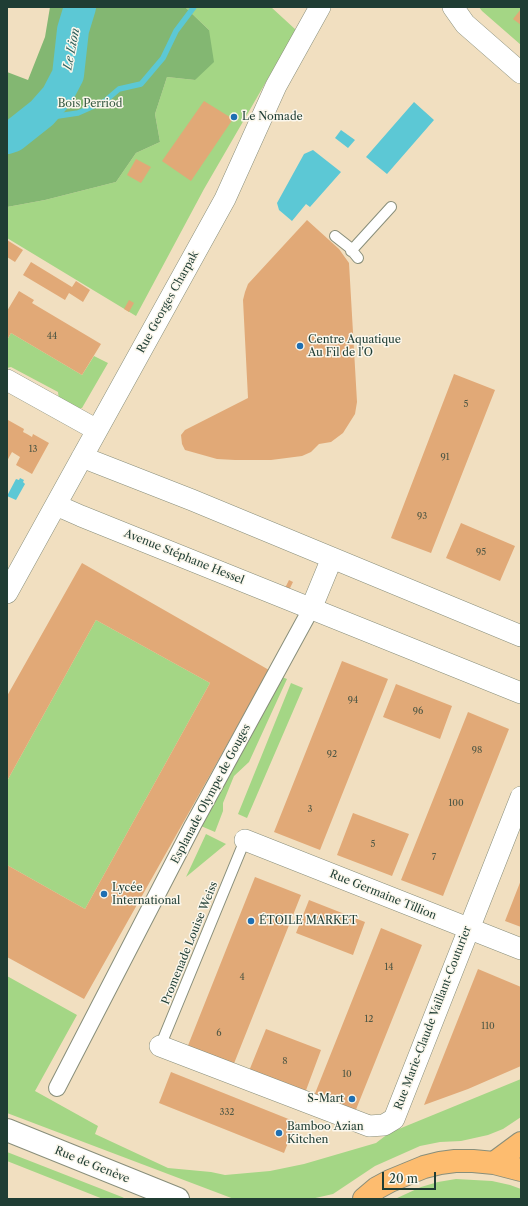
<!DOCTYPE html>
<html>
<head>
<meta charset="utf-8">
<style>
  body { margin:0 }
  #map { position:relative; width:528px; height:1206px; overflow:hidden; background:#f1dfc0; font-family:"Libre Caslon Text",serif }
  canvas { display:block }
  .frame { position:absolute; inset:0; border:8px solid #1f3d34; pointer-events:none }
  .scale { position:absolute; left:382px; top:1172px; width:54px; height:18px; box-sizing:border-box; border:2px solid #1f3d34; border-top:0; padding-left:5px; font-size:12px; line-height:14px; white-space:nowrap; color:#1f3d34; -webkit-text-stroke:3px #fbf7ec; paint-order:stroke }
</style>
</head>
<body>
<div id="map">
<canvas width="528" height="1206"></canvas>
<div class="frame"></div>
<div class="scale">20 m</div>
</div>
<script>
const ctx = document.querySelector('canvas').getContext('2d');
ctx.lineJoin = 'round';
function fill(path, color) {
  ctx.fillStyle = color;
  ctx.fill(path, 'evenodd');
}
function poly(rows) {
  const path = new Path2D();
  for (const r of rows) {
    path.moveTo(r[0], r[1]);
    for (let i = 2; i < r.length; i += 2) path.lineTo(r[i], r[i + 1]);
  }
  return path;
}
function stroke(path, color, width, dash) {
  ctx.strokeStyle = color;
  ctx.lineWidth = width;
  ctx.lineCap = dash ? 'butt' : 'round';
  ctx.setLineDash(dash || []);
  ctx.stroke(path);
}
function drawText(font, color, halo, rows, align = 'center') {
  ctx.font = font + ' "Libre Caslon Text",serif';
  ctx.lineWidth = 3;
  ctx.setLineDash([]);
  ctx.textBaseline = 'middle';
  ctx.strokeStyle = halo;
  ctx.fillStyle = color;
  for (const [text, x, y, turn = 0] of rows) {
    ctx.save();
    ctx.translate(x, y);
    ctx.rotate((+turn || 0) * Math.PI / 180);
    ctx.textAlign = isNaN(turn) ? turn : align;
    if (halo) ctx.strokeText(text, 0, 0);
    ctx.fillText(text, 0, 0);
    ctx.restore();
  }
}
fill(poly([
  [185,7,271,7,296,30,204,189,136,316,7,238,7,207,45,200,116,182,136,153,160,142,155,114,167,77,195,80,209,30],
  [479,7,521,7,521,45,482,11],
  [11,333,82,375,94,356,108,363,82,408,76,408,59,400,58,392,11,367,7,368,7,340],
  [96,620,210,683,85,909,7,865,7,781],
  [282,677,287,679,249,762,234,776,223,803,223,811,215,832,201,826],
  [291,683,303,688,247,818,238,814],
  [206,834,226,844,186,877],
  [7,976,77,1015,35,1091,98,1126,95,1134,168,1168,211,1172,225,1175,270,1171,304,1164,376,1143,389,1133,521,1079,521,1117,503,1129,488,1135,461,1141,440,1142,420,1146,375,1166,333,1194,311,1199,234,1199,7,1113],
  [7,1152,122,1197,126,1199,103,1199,7,1161],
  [456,1179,492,1181,510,1185,521,1189,521,1199,395,1199,421,1187,438,1182]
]), '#a4d685');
fill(poly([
  [50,7,185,7,209,30,214,62,195,80,167,77,155,114,160,142,136,153,116,182,45,200,7,207,7,72,28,80,45,37]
]), '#83b772');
fill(poly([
  [414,102,434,120,387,174,366,157],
  [341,130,355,140,348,148,335,138],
  [313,150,341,172,310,207,306,204,292,221,279,210,277,203,304,154],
  [20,478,24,480,23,482,25,484,16,500,7,496,16,479,19,480]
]), '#5cc8d5');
stroke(poly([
  [42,113,58,116,78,113,105,101,119,89,141,84,163,58,176,31,194,7]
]), '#5cc8d5', 5.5);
stroke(poly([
  [7,138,13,136,42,113,57,96,68,75,73,30,80,7]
]), '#5cc8d5', 32);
fill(poly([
  [521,9,521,25,513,19],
  [204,101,233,119,191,181,162,161],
  [136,159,151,167,141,183,127,175],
  [307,220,339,249,349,263,357,402,355,414,343,433,331,442,319,444,311,452,302,456,271,460,235,460,217,459,185,450,182,444,181,435,185,430,248,398,243,300,245,292,248,284],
  [7,240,23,250,15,262,7,257],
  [31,262,72,287,76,281,90,290,83,302,69,293,65,300,23,275],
  [19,291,34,300,32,303,101,344,82,375,11,333,7,340,7,311],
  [129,300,134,303,129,312,124,309],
  [454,374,495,390,431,553,391,538],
  [8,420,24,429,23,432,27,434,32,437,33,434,49,443,32,474,16,465,20,457,12,452,7,461,7,422],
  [461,523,515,546,500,581,446,558],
  [82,563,269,670,84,999,7,957,7,865,85,909,210,683,96,620,7,781,7,696],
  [289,580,293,582,288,592,284,590],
  [342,661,388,679,320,850,274,832],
  [396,684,452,706,440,739,383,717],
  [468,712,509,729,443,896,401,880],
  [353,813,409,834,392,876,337,855],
  [255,877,301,895,233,1066,187,1048],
  [521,880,521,927,505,921],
  [309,900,365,922,353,955,296,933],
  [381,928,422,945,355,1112,314,1096],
  [478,969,521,987,521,1066,468,1089,424,1105],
  [266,1029,321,1050,305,1093,249,1071],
  [171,1072,296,1122,284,1153,159,1103]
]), '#e1a977');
const service = poly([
  [335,236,349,247,358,258],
  [351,251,391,207],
  [159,1049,245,840]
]);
const pedestrian = poly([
  [57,1088,193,825,311,609]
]);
const minor = poly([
  [453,7,465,24,521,73],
  [7,380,97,430],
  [82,457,192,500,521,636],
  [56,505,81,516,521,693],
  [7,593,225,199,276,86,320,7],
  [311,609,332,558],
  [245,840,521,949],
  [160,1046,369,1126,384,1125,394,1119,521,797]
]);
const tertiary = poly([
  [7,1130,178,1199]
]);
const primary = poly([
  [494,1163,521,1143],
  [364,1199,377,1188,390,1181,424,1167,440,1163,455,1161,473,1161,494,1163,521,1170]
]);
stroke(service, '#888e7a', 12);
stroke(pedestrian, '#888e7a', 18);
stroke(minor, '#888e7a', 22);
stroke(tertiary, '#888e7a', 24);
stroke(primary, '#888e7a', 24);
stroke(service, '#fff', 10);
stroke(pedestrian, '#fff', 16);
stroke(minor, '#fff', 21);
stroke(tertiary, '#fff', 22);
stroke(primary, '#fdbc6f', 22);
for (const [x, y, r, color] of [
  [234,117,4,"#1f6fb2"],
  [300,346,4,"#1f6fb2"],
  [104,894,4,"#1f6fb2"],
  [251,921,4,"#1f6fb2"],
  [352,1099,4,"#1f6fb2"],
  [279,1133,4,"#1f6fb2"]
]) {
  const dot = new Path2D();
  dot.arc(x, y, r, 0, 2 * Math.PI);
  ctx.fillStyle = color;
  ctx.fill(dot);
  stroke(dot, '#fbf7ec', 1.5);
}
drawText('9px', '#505845', null, [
  ["44",52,336],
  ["5",466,404],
  ["13",33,449],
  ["91",445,457],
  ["93",422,516],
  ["95",481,552],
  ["94",353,700],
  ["96",418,711],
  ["98",477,750],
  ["92",332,754],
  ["100",456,803],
  ["3",310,809],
  ["5",373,844],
  ["7",434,857],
  ["14",389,967],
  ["4",242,977],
  ["12",369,1019],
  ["110",488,1026],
  ["6",219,1033],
  ["8",285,1061],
  ["10",347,1074],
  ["332",227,1112]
]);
drawText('11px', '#3a5c44', '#fbf7ec', [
  ["Bois Perriod",90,104]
]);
drawText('11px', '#1f3d34', '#fbf7ec', [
  ["Le Nomade",242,117],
  ["Centre Aquatique",308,340],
  ["Au Fil de l'O",308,353],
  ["Lycée",112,888],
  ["International",112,901],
  ["ÉTOILE MARKET",259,921],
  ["S-Mart",344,1099,"right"],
  ["Bamboo Azian",287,1127],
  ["Kitchen",287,1140]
], 'left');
drawText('11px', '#1f3d34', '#fbf7ec', [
  ["Rue Georges Charpak",168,302,-61],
  ["Avenue Stéphane Hessel",184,557,22],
  ["Esplanade Olympe de Gouges",211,794,-62],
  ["Rue Germaine Tillion",383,895,22],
  ["Promenade Louise Weiss",190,943,-68],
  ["Rue Marie-Claude Vaillant-Couturier",433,1018,-69],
  ["Rue de Genève",92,1165,22]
]);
drawText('italic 12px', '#2e605c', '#fbf7ec', [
  ["Le Lion",72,49,-79]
]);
</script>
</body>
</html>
